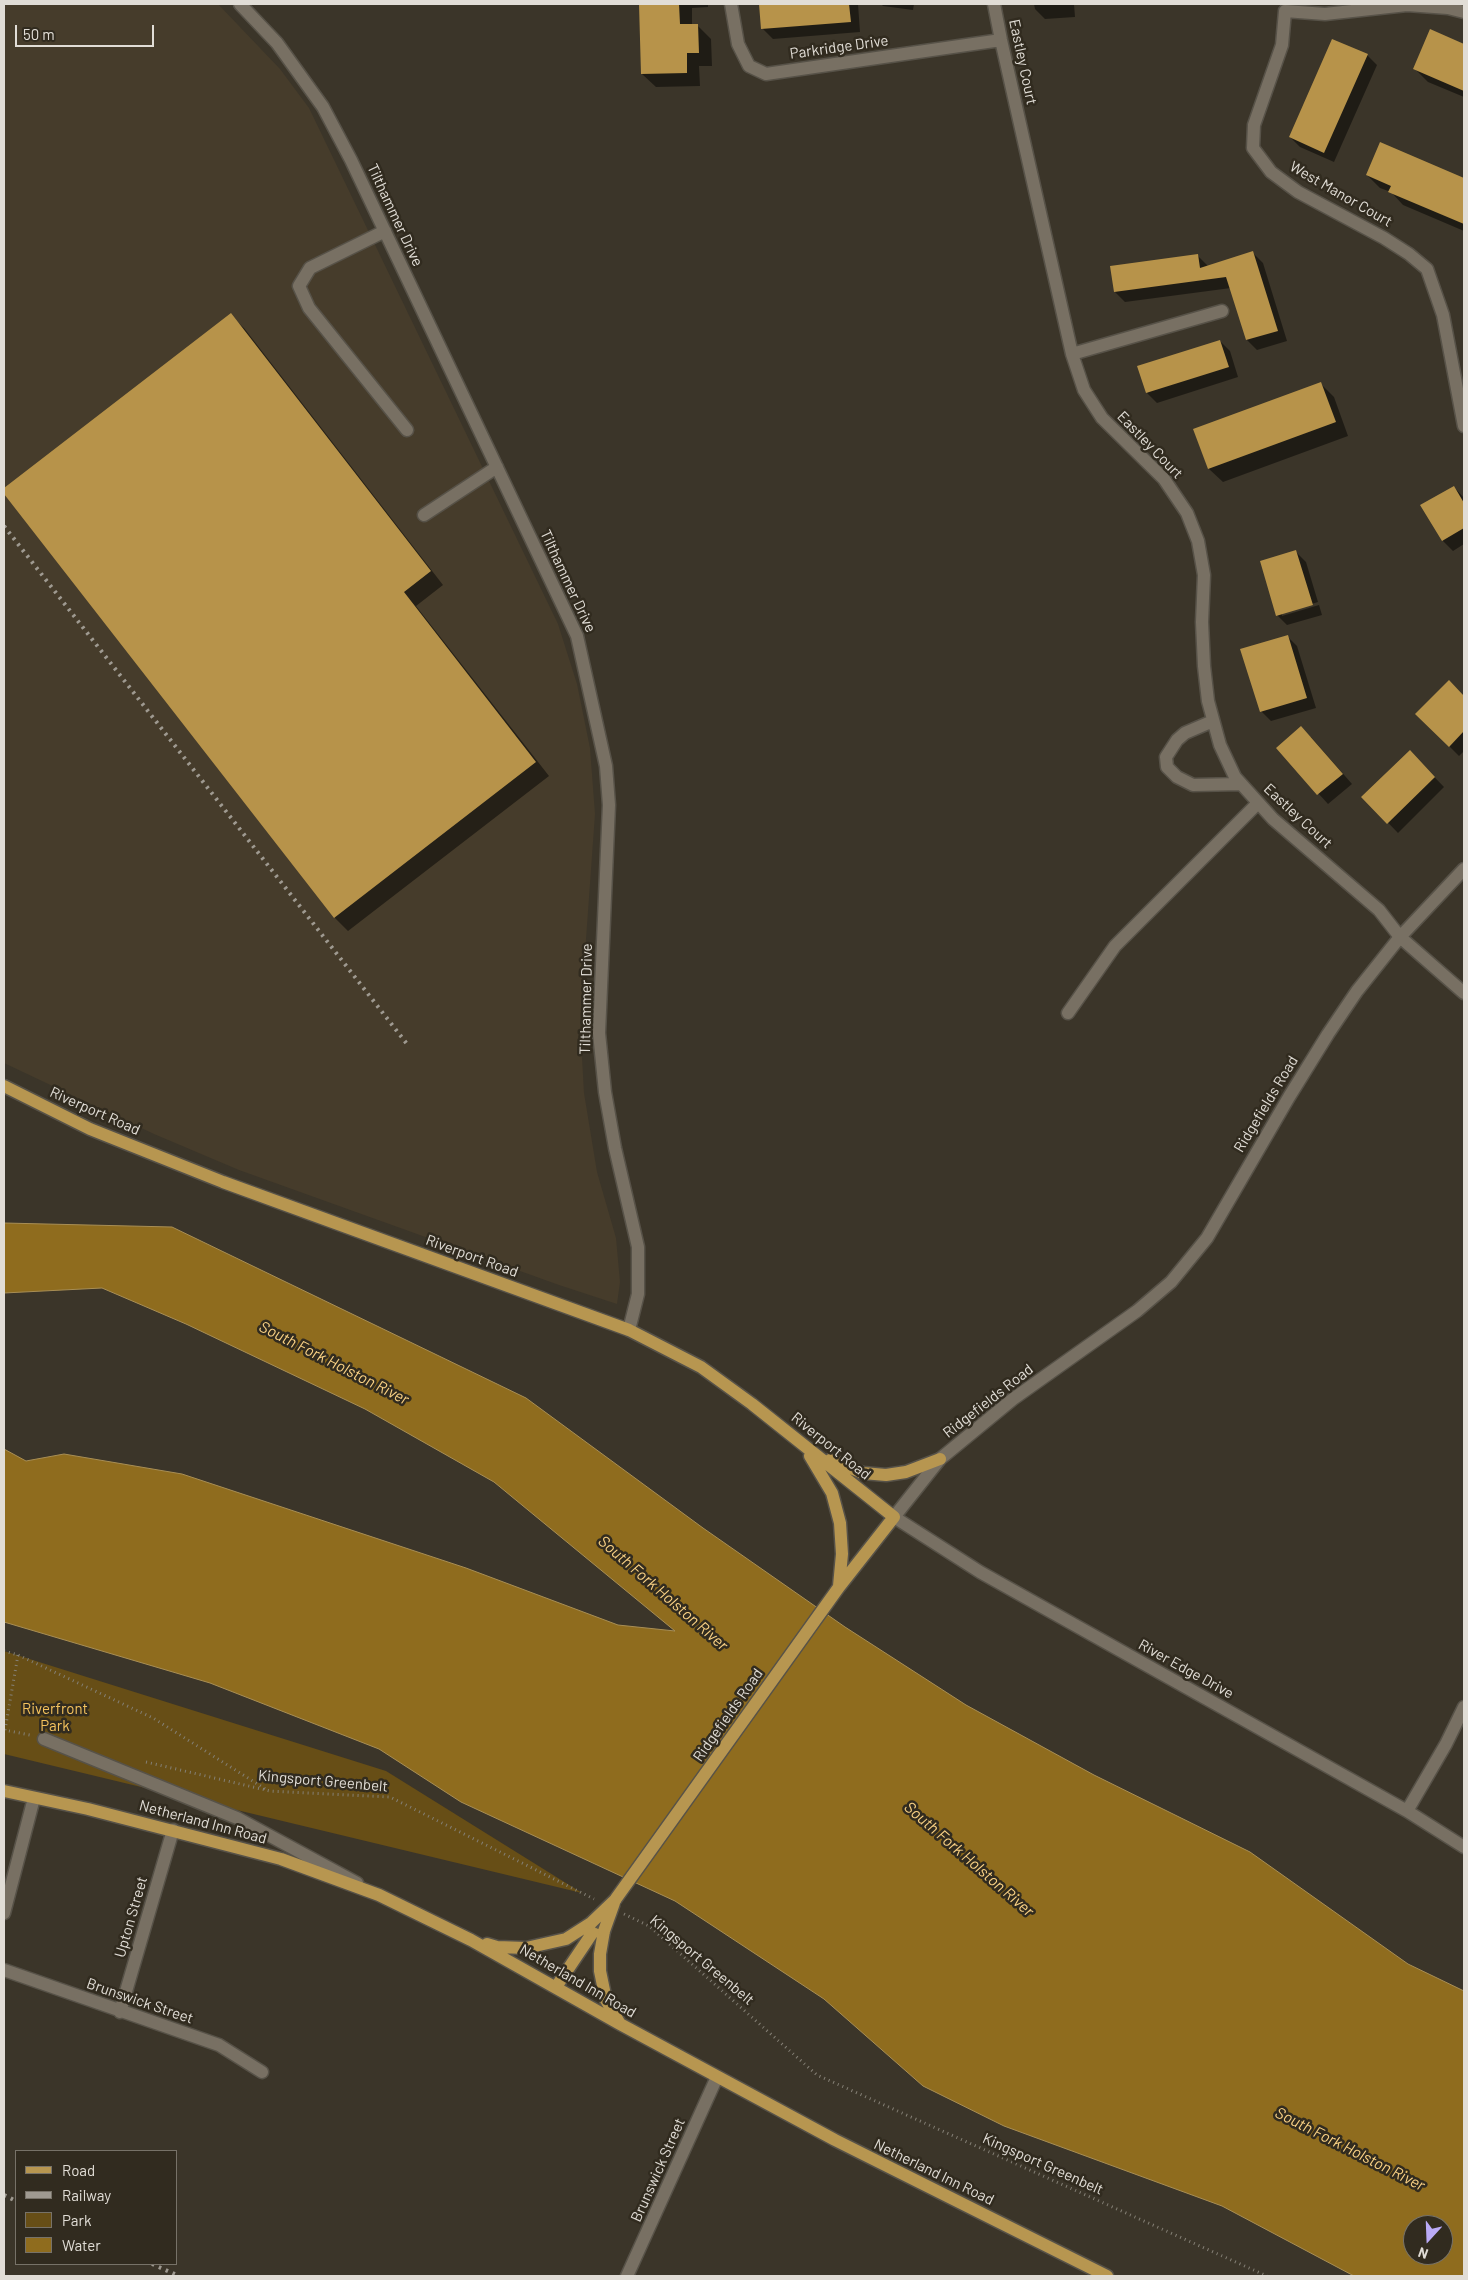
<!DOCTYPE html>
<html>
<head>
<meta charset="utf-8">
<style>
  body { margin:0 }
  #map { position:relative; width:1468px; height:2280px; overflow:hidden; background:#3b3529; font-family:Barlow,sans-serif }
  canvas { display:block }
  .frame { position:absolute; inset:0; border:5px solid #e1ddd6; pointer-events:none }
  .legend { position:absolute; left:15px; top:2150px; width:162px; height:115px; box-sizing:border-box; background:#312b1f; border:1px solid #777268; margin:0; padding:6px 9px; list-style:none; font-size:15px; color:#e1ddd6 }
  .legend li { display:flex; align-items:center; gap:10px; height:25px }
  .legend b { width:25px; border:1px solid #777268 }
  .north { position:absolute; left:1403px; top:2215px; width:50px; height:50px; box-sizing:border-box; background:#312b1f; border:1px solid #777268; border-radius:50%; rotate:200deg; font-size:14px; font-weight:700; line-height:20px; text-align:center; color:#e1ddd6 }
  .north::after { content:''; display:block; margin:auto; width:18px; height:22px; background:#baaaf6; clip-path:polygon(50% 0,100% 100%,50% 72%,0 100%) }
  .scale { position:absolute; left:15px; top:25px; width:139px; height:22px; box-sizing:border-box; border:2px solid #e1ddd6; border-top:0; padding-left:6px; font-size:15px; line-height:18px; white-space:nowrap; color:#e1ddd6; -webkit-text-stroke:4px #312b1f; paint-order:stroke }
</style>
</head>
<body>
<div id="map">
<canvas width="1468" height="2280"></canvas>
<div class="frame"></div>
<ul class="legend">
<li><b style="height:6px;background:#b79650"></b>Road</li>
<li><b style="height:6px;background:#9f9a91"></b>Railway</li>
<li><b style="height:14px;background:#674e16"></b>Park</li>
<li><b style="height:14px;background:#8f6c1e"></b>Water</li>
</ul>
<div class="north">N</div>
<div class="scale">50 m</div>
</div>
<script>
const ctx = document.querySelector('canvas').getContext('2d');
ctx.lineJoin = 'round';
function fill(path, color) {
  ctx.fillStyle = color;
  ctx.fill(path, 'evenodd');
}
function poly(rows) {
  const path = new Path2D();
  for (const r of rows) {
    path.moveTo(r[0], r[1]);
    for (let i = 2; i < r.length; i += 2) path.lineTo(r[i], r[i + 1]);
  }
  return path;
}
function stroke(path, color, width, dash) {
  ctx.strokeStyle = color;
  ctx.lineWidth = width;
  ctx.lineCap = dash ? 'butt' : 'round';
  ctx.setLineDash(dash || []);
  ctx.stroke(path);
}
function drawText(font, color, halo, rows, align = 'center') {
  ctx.font = font + ' Barlow,sans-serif';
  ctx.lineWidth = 5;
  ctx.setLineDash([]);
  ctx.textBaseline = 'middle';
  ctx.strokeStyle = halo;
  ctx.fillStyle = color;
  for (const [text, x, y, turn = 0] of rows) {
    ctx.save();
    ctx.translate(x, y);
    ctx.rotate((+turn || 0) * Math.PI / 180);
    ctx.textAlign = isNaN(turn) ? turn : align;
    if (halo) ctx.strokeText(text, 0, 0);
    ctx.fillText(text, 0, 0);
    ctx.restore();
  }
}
fill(poly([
  [4,4,218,4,280,69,309,108,558,624,577,684,590,748,595,814,580,1023,584,1093,597,1172,616,1238,620,1282,617,1304,559,1285,239,1170,154,1134,4,1063]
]), '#463c2b');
fill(poly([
  [4,1651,386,1771,582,1893,4,1754]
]), '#674e16');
const water = poly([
  [4,1223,172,1227,526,1398,703,1528,845,1627,966,1705,1094,1775,1250,1852,1408,1964,1464,1991,1464,2276,1354,2276,1222,2206,1004,2126,923,2086,824,1999,675,1901,461,1802,379,1749,210,1683,4,1622,4,1449,26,1461,64,1454,182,1474,466,1568,618,1625,675,1631,494,1482,365,1409,186,1324,102,1288,4,1293,4,1223],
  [1413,2225,1443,2225,1443,2255,1413,2255,1413,2225]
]);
fill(water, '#8f6c1e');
stroke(water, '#a88e55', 1);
fill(poly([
  [640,4,708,4,708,7,692,8,692,25,697,25,711,39,712,66,699,66,700,86,656,87,642,74],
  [761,4,858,4,860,32,773,39,763,29],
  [881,4,914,4,913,10,883,6],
  [1034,4,1074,4,1075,17,1045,19,1035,9],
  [1431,31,1464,45,1464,97,1428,82,1415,69],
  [1367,55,1377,65,1334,162,1300,147,1290,137],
  [1380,144,1464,180,1464,231,1403,205,1391,192,1380,188,1367,175],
  [1253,253,1263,263,1287,341,1257,350,1247,340,1231,288,1125,302,1115,292,1198,256,1208,266],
  [230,315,244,328,443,585,416,606,549,776,348,931,335,918,4,492,4,490],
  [1220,341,1230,351,1238,377,1157,403,1147,393],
  [1321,384,1334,397,1348,436,1223,482,1209,469,1194,430],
  [1454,487,1464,498,1464,544,1453,551,1443,541],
  [1296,552,1306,562,1318,602,1282,613,1282,616,1319,605,1322,615,1287,625,1277,615],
  [1287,636,1297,646,1316,708,1271,721,1261,711],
  [1449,682,1464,698,1464,751,1459,756,1417,714],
  [1311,737,1352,784,1328,804,1277,748],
  [1410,752,1444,787,1398,833,1363,797]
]), '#0007');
fill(poly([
  [639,4,679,4,680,24,698,24,699,53,687,53,687,73,641,74],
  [759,4,849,4,851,22,761,29],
  [1430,29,1464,44,1464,91,1413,69],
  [1332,39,1368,54,1324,153,1289,137],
  [1380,142,1464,178,1464,224,1388,192,1391,186,1366,175],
  [1253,251,1278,331,1246,340,1226,277,1114,292,1110,266,1198,254,1200,268],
  [231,313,431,571,404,592,536,762,334,918,4,494,4,488],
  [1220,340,1229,367,1146,393,1137,366],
  [1321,382,1336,422,1208,469,1193,429],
  [1454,486,1464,503,1464,528,1442,541,1420,505],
  [1296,550,1313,605,1276,616,1260,561],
  [1288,635,1307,698,1260,712,1240,649],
  [1449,680,1464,696,1464,731,1449,747,1415,714],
  [1301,726,1343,774,1317,795,1276,748],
  [1410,750,1435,777,1387,824,1361,797]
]), '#b7934a');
const minor = poly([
  [240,4,277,43,323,107,351,160,577,636,606,766,609,805,599,1033,605,1092,615,1148,638,1247,638,1294,629,1330],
  [731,4,738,44,749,66,766,74,1001,40],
  [994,4,1001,40,1072,354,1084,390,1102,418,1164,479,1187,513,1198,541,1204,575,1202,622,1204,666,1208,701,1220,745,1235,777,1273,819,1379,910,1400,937,1464,993],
  [1464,12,1448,8,1407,5,1325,14,1285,11,1282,45,1254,125,1253,148,1271,172,1298,192,1384,238,1409,254,1427,269,1443,315,1464,426],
  [385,231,310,268,299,286,309,308,407,430],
  [1072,354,1222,311],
  [424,515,497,467],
  [1213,721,1185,733,1177,740,1166,757,1167,767,1177,777,1193,785,1241,784],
  [1464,869,1400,937,1357,991,1328,1034,1289,1097,1207,1238,1171,1282,1137,1311,1013,1399,940,1459,894,1517,980,1572,1407,1811,1464,1847],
  [1068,1013,1115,946,1258,803],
  [44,1739,237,1818,357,1883],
  [1407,1811,1446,1744,1464,1707],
  [4,1913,34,1798],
  [4,1970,219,2045,262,2072],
  [120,2012,173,1830],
  [627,2276,717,2077]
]);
const major = poly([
  [4,1086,90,1129,223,1182,629,1330,701,1367,752,1404,894,1517,839,1587,615,1900],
  [810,1456,832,1493,840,1523,842,1554,839,1586],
  [830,1460,863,1473,886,1475,906,1472,940,1459],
  [4,1791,88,1809,281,1859,379,1895,471,1940,620,2024,835,2140,1107,2276],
  [604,1931,600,1954,600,1971,606,2000,620,2024],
  [487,1944,497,1947,526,1948,566,1939,591,1923],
  [556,1987,597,1926]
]);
stroke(minor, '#575248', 15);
stroke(major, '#575248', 15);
stroke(poly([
  [4,1651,18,1655,153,1718,267,1790],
  [4,1730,30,1735],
  [5,1730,18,1655],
  [146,1762,270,1791,390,1797,594,1899],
  [624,1914,649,1926,817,2075,1267,2276]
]), '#858076', 3, [1, 4]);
stroke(minor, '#787063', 12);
stroke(major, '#b79650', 12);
stroke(poly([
  [4,526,407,1044],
  [4,2195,16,2201],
  [152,2264,179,2276]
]), '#9f9a91', 4, [2.5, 5]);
const majorBridge = poly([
  [591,1923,615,1900],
  [604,1931,614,1903]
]);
stroke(majorBridge, '#575248', 15, []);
stroke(majorBridge, '#b79650', 12);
drawText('15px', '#e1ddd6', '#312b1f', [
  ["Parkridge Drive",839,47,-8],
  ["Eastley Court",1023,62,78],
  ["West Manor Court",1341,194,30],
  ["Tilthammer Drive",395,215,65],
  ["Eastley Court",1150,445,46],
  ["Tilthammer Drive",568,581,65],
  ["Eastley Court",1298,816,43],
  ["Tilthammer Drive",586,999,-89],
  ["Ridgefields Road",1266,1104,-59],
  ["Riverport Road",95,1111,24],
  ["Riverport Road",472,1256,20],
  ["Ridgefields Road",988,1401,-38],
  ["Riverport Road",831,1446,39],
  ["River Edge Drive",1186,1669,29],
  ["Ridgefields Road",728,1715,-55],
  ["Kingsport Greenbelt",323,1781,5],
  ["Netherland Inn Road",203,1822,15],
  ["Upton Street",131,1917,-74],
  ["Kingsport Greenbelt",702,1960,40],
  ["Netherland Inn Road",578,1981,30],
  ["Brunswick Street",140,2001,19],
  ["Kingsport Greenbelt",1043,2164,24],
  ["Brunswick Street",658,2170,-66],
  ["Netherland Inn Road",934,2172,26]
]);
drawText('15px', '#f4c25d', '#312b1f', [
  ["Riverfront",55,1709],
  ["Park",55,1726]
]);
drawText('italic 16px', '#f9d184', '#312b1f', [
  ["South Fork Holston River",334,1363,27],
  ["South Fork Holston River",663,1593,41],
  ["South Fork Holston River",969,1859,41],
  ["South Fork Holston River",1350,2149,27]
]);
</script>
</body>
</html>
